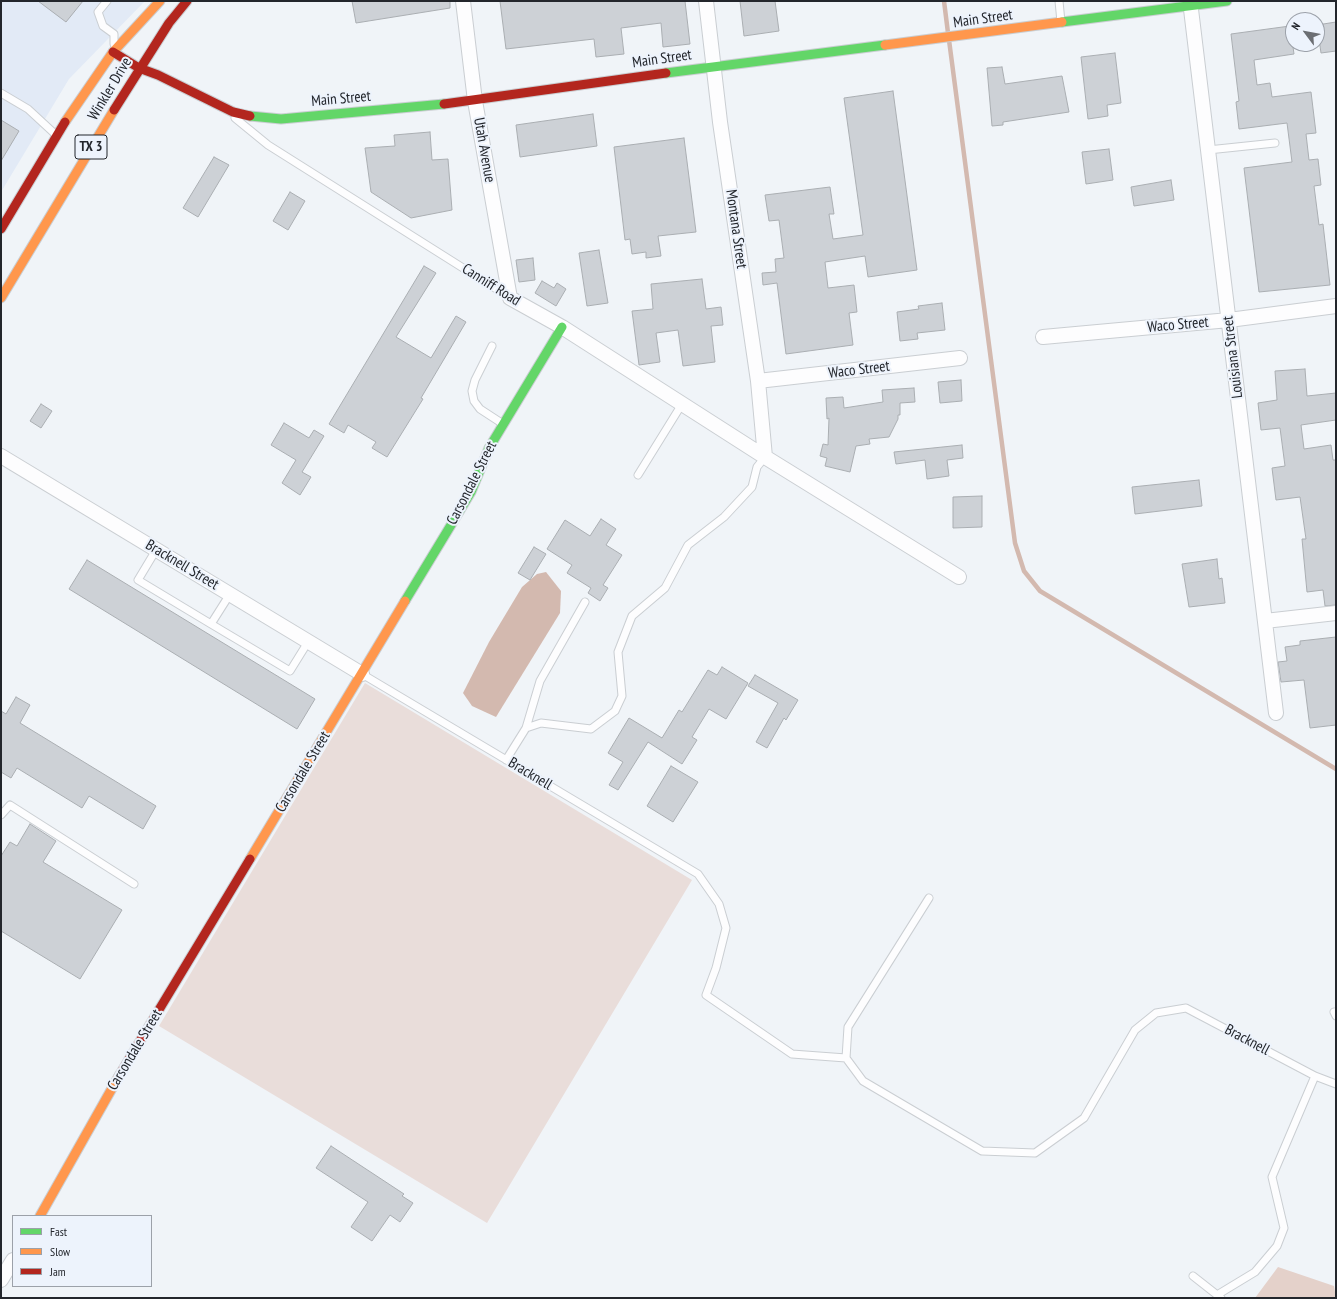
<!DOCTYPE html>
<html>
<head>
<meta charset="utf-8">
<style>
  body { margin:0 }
  #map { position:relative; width:1337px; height:1299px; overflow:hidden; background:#f0f4f8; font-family:"PT Sans Narrow",sans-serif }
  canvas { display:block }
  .frame { position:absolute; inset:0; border:2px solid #23262c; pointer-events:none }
  .legend { position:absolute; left:12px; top:1215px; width:140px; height:72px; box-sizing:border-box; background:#edf3fc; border:1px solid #9ca1a9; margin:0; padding:5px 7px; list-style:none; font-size:12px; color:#23262c }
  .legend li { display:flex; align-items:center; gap:8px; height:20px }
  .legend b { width:20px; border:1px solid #9ca1a9 }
  .north { position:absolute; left:1285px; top:12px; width:40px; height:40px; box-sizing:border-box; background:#edf3fc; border:1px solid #9ca1a9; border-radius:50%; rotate:302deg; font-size:11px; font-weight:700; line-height:16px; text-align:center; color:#23262c }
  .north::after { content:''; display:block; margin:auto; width:14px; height:18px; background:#6b6e73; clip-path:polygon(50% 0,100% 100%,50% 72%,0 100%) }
</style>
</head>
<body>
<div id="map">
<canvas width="1337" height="1299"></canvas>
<div class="frame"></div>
<ul class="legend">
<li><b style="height:5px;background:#63d668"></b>Fast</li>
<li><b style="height:5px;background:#ff974d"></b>Slow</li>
<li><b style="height:5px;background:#b3261e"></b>Jam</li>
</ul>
<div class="north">N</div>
</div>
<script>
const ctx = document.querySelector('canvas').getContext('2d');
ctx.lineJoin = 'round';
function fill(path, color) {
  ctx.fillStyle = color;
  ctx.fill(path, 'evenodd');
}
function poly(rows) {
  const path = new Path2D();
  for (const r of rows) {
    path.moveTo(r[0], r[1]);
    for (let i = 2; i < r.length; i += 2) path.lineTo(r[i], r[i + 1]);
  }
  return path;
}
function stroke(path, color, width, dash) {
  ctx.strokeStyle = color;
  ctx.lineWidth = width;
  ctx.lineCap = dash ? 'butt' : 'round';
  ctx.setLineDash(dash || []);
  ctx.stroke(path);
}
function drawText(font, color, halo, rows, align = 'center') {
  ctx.font = font + ' "PT Sans Narrow",sans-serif';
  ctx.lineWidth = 4;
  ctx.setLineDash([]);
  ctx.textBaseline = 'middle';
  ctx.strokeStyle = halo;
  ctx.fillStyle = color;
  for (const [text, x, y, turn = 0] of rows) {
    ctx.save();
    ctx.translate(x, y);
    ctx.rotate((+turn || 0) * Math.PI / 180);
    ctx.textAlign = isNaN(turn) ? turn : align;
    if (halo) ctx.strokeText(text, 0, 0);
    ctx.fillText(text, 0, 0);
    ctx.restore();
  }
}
fill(poly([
  [1,1,145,1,69,79,1,192]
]), '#e2eaf6');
fill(poly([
  [365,683,692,880,487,1223,159,1026]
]), '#e9ddda');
fill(poly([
  [1278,1267,1334,1286,1336,1298,1255,1298]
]), '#e4d1ca');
fill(poly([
  [546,572,561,591,560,613,496,717,472,706,463,693,489,642,522,587,537,574]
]), '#d3b9af');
stroke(poly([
  [944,1,948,33],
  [949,40,1015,543,1024,571,1040,591,1336,769]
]), '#d3b9af', 4.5);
const building = poly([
  [38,1,83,1,66,22,38,1],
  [352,1,450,1,450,8,356,23,352,1],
  [500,1,685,1,690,44,663,47,661,23,621,28,624,54,596,57,594,39,506,49,500,1],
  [740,1,775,1,779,31,744,36,740,1],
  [1336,22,1336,51,1321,53,1317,25,1336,22],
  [1290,26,1294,54,1254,60,1257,85,1270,83,1272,97,1311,92,1316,133,1306,134,1309,160,1318,159,1321,185,1314,186,1319,225,1323,224,1330,285,1259,292,1244,168,1292,162,1287,123,1239,129,1236,102,1239,101,1231,34,1290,26],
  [1115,53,1121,103,1107,105,1108,116,1088,119,1081,57,1115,53],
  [1002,67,1005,84,1062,76,1069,112,1003,122,1003,125,992,126,987,68,1002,67],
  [893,91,917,270,868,277,865,256,825,262,828,288,854,285,857,312,849,313,853,345,786,354,777,283,763,285,762,273,776,272,775,259,784,258,779,220,769,221,765,195,830,187,834,214,829,214,833,239,863,235,844,98,893,91],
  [593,114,597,146,520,157,516,125,593,114],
  [1,120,19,131,1,161,1,120],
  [430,132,432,160,448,159,452,210,411,218,371,192,365,148,395,146,394,135,430,132],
  [684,138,696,232,658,236,661,256,646,258,646,252,632,254,630,239,625,240,614,147,684,138],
  [1109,149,1113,180,1086,184,1082,152,1109,149],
  [214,157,229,165,198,217,183,208,214,157],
  [1171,180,1174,200,1134,206,1131,187,1171,180],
  [290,192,305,201,288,230,273,221,290,192],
  [599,250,608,303,587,306,579,253,599,250],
  [533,258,535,280,519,282,516,260,533,258],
  [424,266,436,273,396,337,431,358,456,316,466,322,421,398,423,399,387,457,372,448,376,442,348,425,344,433,329,424,424,266],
  [702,279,706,309,721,307,723,325,711,326,715,362,683,366,678,330,656,333,660,362,639,365,632,311,653,309,651,284,702,279],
  [542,281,554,288,557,283,566,289,556,306,535,293,542,281],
  [942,303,945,330,917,333,918,339,900,341,897,312,919,309,918,306,942,303],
  [1305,369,1307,396,1336,393,1336,420,1301,425,1304,449,1331,445,1333,460,1336,460,1336,605,1325,606,1323,590,1307,592,1302,539,1306,539,1300,497,1276,500,1272,468,1285,466,1280,428,1261,430,1258,403,1277,400,1275,371,1305,369],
  [961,380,962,401,940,403,938,382,961,380],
  [914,388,915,402,900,403,900,415,898,415,898,419,889,437,869,439,870,444,856,446,850,472,825,466,827,458,820,456,823,444,828,445,829,418,827,419,826,398,843,397,844,408,883,402,882,390,914,388],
  [41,404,52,411,41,428,30,421,41,404],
  [284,423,309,438,314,430,324,436,302,472,311,477,300,495,282,483,296,460,271,445,284,423],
  [962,445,963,458,947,460,949,476,927,479,925,460,896,464,894,452,962,445],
  [1199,480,1202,506,1135,514,1132,487,1199,480],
  [982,496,982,527,953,528,953,497,982,496],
  [601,519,616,529,606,545,622,555,603,585,608,588,600,601,588,593,591,588,567,573,572,565,547,549,565,520,590,536,601,519],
  [534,547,546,554,530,580,518,573,534,547],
  [1217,559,1219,579,1222,578,1225,603,1189,607,1182,564,1217,559],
  [87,560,315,699,297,729,69,589,87,560],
  [1336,637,1336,725,1310,728,1304,680,1281,682,1278,662,1287,661,1285,647,1300,645,1300,641,1336,637],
  [722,667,748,683,726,719,709,709,692,737,697,740,682,764,648,742,618,790,609,785,623,762,608,753,629,718,662,738,679,710,682,712,708,670,717,675,722,667],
  [755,675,798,700,786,720,784,718,767,748,756,742,778,703,748,686,755,675],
  [16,697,30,705,20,723,156,806,143,829,89,796,82,808,17,768,11,778,1,772,1,711,6,714,16,697],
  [671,766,698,782,673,822,647,806,671,766],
  [30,824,56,841,43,862,122,910,80,979,1,931,1,856,10,842,17,846,30,824],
  [331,1146,404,1194,402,1196,413,1203,400,1222,390,1215,372,1241,351,1227,368,1202,316,1168,331,1146]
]);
fill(building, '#cdd1d6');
stroke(building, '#aaaeb2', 1);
const lane = poly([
  [107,1,98,12,103,26,114,34,114,44],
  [1059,1,1061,22],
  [1,93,28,109,55,134],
  [235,118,268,145,509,297],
  [1208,150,1275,143],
  [492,346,475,380,472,391,474,401,480,409,503,424],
  [638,475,682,404],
  [156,550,138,580,211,624,230,594],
  [211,624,290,671,308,642],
  [362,674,698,874,719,904,726,928,716,968,706,995,792,1054,846,1058,863,1081,982,1151,1035,1153,1084,1118,1135,1030,1156,1013,1186,1008,1315,1076,1336,1084],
  [526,728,540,681,585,602],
  [506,760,526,728,541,723,591,729,615,711,622,696,618,652,632,616,665,588,688,545,724,517,752,487,757,467,765,457],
  [1,815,10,805,134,884],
  [1334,1012,1336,1016],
  [846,1058,848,1027,929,898],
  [1193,1276,1221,1298],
  [1217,1295,1255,1272,1277,1246,1284,1228,1272,1177,1315,1076]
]);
const street = poly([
  [463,1,475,101,510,298,562,327,765,457,959,577],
  [706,1,720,122,758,381,765,457],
  [1190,1,1276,713],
  [1043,337,1229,320,1336,306],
  [758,381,960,358],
  [1,456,362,674],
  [1265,621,1336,613],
  [1,1280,13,1260]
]);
const fast = poly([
  [1062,22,1227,1],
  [666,73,885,45],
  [250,116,281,119,444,104],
  [405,601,471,492,489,448,562,327]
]);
const slow = poly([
  [885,45,1062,22],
  [65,122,113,52,160,1],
  [1,298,114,110],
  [250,859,405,601],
  [40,1216,119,1076]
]);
const jam = poly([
  [113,52,139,68,158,75,233,112,250,116],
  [444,104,666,73],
  [114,110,169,23,187,1],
  [1,229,65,122],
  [119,1076,250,859]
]);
stroke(lane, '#caced2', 9);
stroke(street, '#caced2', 16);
stroke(fast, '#caced2', 11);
stroke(slow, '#caced2', 11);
stroke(jam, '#caced2', 11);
stroke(lane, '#fdfdfe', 7);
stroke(street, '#fdfdfe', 14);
stroke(fast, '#63d668', 9);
stroke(slow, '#ff974d', 9);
stroke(jam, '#b3261e', 9);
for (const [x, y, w] of [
  [91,147,32]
]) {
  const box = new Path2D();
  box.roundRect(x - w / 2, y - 12, w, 24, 3);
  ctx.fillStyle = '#edf3fc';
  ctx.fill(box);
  stroke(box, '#23262c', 1);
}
drawText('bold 14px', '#23262c', null, [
  ["TX 3",91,147]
]);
drawText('15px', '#23262c', '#edf3fc', [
  ["Main Street",983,19,-8],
  ["Main Street",662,59,-8],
  ["Winkler Drive",110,89,-59],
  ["Main Street",341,99,-5],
  ["Utah Avenue",484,150,80],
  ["Montana Street",736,229,82],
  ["Canniff Road",491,285,32],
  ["Waco Street",1178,325,-5],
  ["Louisiana Street",1233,357,-97],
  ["Waco Street",859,370,-7],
  ["Carsondale Street",472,483,-63],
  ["Bracknell Street",182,565,31],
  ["Carsondale Street",303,772,-59],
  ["Bracknell",530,774,31],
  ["Bracknell",1247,1040,28],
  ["Carsondale Street",135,1050,-59]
]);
</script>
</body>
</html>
